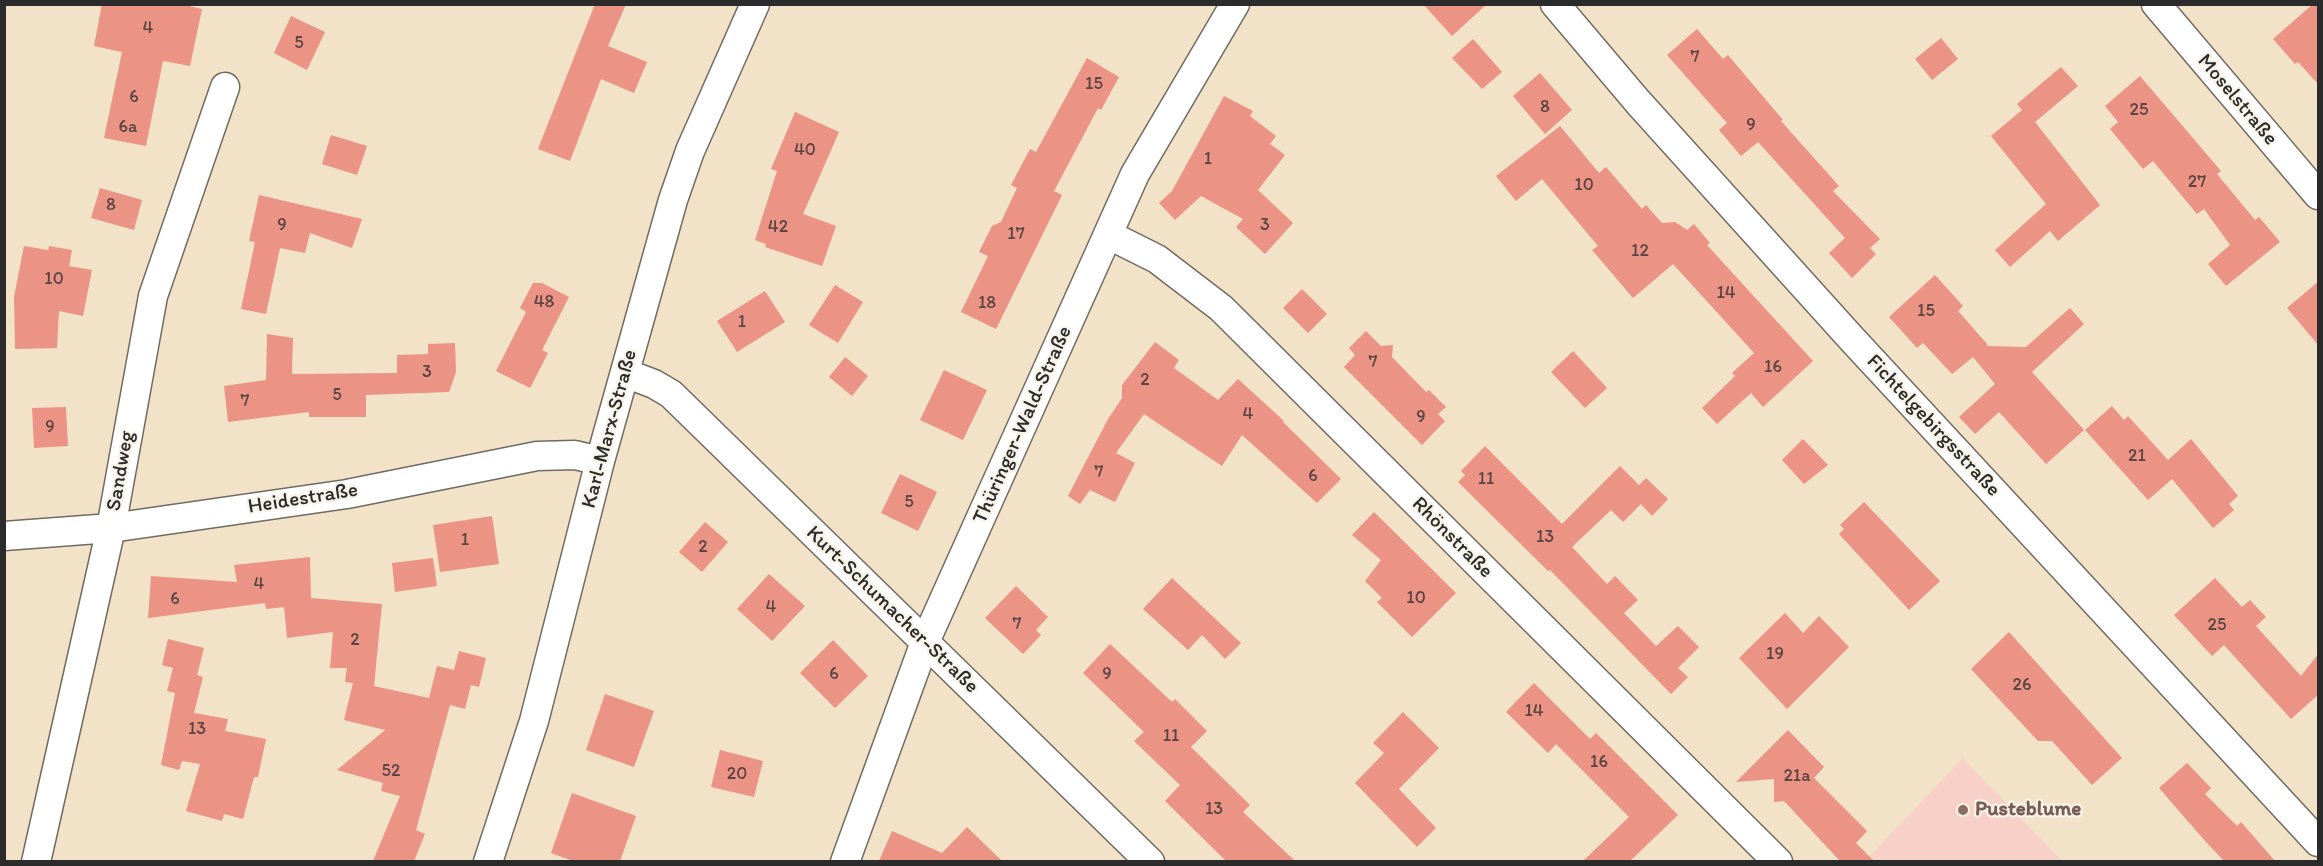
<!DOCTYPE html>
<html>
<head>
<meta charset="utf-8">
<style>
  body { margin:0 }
  #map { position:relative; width:2323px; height:866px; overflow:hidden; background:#f2e3c8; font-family:Itim,sans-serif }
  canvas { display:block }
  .frame { position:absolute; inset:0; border:6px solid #2b2b2b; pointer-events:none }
</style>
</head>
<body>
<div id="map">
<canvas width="2323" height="866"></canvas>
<div class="frame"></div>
</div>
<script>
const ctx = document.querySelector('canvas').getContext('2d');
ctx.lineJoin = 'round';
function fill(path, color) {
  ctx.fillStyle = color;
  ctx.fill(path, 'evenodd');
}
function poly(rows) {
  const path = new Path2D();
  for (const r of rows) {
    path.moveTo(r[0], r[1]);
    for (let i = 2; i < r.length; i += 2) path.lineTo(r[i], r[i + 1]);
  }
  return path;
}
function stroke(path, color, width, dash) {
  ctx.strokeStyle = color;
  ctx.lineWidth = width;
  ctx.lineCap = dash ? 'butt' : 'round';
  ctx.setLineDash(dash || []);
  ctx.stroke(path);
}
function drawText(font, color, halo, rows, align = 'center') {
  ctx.font = font + ' Itim,sans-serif';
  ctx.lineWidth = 4.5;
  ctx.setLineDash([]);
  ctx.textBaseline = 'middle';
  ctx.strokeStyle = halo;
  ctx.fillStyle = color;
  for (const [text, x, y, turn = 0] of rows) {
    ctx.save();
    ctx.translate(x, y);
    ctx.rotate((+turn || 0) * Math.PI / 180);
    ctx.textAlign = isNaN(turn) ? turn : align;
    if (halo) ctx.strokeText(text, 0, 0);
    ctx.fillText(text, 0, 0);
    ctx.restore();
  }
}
fill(poly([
  [1963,758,2062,861,1864,862]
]), '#f7d1c8');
fill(poly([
  [102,4,180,4,202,9,190,66,163,61,146,146,104,138,122,52,94,46],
  [595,4,626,4,608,46,647,62,634,93,601,79,570,161,538,149],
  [1423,4,1487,4,1452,36],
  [2313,4,2319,4,2319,85,2298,62,2295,64,2273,39],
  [291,16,325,32,307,70,274,53],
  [1697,29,1723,59,1728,55,1783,120,1781,121,1839,186,1833,191,1880,239,1870,248,1876,254,1852,278,1829,253,1845,238,1758,142,1741,156,1719,130,1727,123,1667,55],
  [1941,38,1958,59,1932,80,1915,59],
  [1473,39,1502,72,1482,89,1452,58],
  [1087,58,1119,77,1101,110,1098,108,1054,191,1062,195,996,329,961,312,988,256,979,252,992,226,1001,222,1017,188,1011,185,1030,149,1036,152],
  [2061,67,2078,86,2035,122,2100,205,2058,241,2050,231,2010,267,1995,250,2046,204,1991,136,2022,110,2017,104],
  [1540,73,1572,110,1545,134,1513,96],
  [2140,76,2221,171,2217,174,2255,220,2259,217,2280,242,2226,286,2208,264,2230,245,2204,209,2197,214,2153,161,2143,169,2110,129,2118,122,2105,106],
  [1224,96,1253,111,1250,116,1276,136,1270,144,1285,155,1258,190,1293,223,1265,254,1236,227,1243,219,1201,196,1175,220,1159,203,1172,191],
  [795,112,839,132,803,214,836,226,822,266,765,247,766,244,755,240,777,171,771,169],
  [1560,126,1599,173,1606,167,1642,209,1646,205,1662,223,1675,222,1687,230,1694,224,1710,243,1707,245,1813,361,1763,407,1751,393,1717,424,1702,408,1735,376,1732,373,1754,353,1673,264,1633,298,1592,250,1598,246,1542,179,1516,201,1496,176],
  [331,135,367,146,357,175,322,164],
  [100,188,142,200,134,230,91,218],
  [259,195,362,219,352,248,310,233,305,253,280,248,266,314,241,309,255,242,249,241],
  [24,246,48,250,49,246,72,250,69,266,92,270,83,316,59,311,57,348,15,349,14,297],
  [1935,275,1963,306,1958,311,1988,345,1986,346,2026,347,2070,308,2084,324,2032,372,2084,430,2046,464,1999,412,1975,434,1959,417,1995,384,1973,357,1952,374,1923,343,1917,348,1889,317],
  [2319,281,2319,346,2287,308],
  [533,283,542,283,569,297,542,350,548,353,530,388,496,371,526,312,520,308],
  [835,285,863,302,838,343,809,325],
  [1302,289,1327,314,1308,333,1283,308],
  [765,291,785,322,737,352,717,321],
  [1366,331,1381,346,1393,345,1392,357,1426,392,1429,390,1446,407,1438,414,1445,421,1422,445,1344,367,1355,355,1349,348],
  [267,334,293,338,292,374,397,373,397,355,428,354,428,344,455,343,456,372,449,392,366,395,366,417,309,417,309,412,228,422,224,386,266,380],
  [1155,342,1179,360,1174,368,1218,400,1238,379,1284,421,1283,422,1341,479,1317,503,1242,435,1222,466,1144,414,1116,453,1135,463,1115,502,1090,490,1080,504,1068,496,1108,419,1122,398,1122,385],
  [1573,351,1607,388,1585,408,1551,372],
  [845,357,868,376,852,396,829,377],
  [944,370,987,390,963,440,920,420],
  [2112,406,2124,420,2128,416,2168,460,2191,439,2238,496,2229,504,2234,510,2213,528,2172,479,2148,500,2085,430],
  [66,407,68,446,34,448,32,408],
  [1803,439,1828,465,1804,484,1782,460],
  [1485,446,1562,524,1620,466,1639,485,1646,478,1668,499,1652,516,1641,504,1623,522,1611,510,1572,547,1607,584,1615,576,1638,600,1624,613,1656,646,1678,626,1699,647,1678,668,1688,677,1671,694,1550,570,1548,571,1458,482,1465,475,1461,471],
  [900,474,937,492,918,531,881,513],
  [1864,502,1940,581,1909,610,1839,534,1844,529,1840,525],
  [1374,512,1456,593,1412,637,1377,602,1382,598,1365,581,1381,560,1352,535],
  [492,516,499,564,440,572,433,525],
  [705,522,728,542,702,572,679,552],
  [310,557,311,598,382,604,374,686,429,698,437,666,454,670,459,651,486,658,479,687,471,685,465,709,450,705,416,830,425,834,414,861,373,861,400,796,381,791,383,783,337,770,385,730,344,720,353,683,345,682,347,668,330,668,333,632,287,638,284,607,266,609,265,603,148,618,151,576,237,582,234,565],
  [433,558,437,586,395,592,392,563],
  [769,574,805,606,772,641,737,609],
  [1172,578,1241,643,1225,659,1202,635,1188,650,1143,609],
  [2215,578,2242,607,2250,600,2266,617,2256,626,2301,676,2319,653,2319,694,2291,719,2224,645,2212,656,2174,615],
  [1016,586,1048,617,1036,630,1041,635,1023,654,985,618],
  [1785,613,1803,633,1819,616,1849,647,1787,709,1739,658],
  [2009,632,2122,758,2092,785,2052,741,2038,741,1971,669],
  [168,639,204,648,197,675,203,677,194,713,228,719,225,731,266,739,258,777,254,777,243,819,224,814,222,821,186,811,200,764,182,761,179,770,161,765,175,693,167,691,173,668,162,665],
  [833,640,868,676,835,708,800,673],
  [1110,644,1172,702,1175,699,1207,731,1191,747,1250,805,1243,812,1295,861,1226,861,1165,801,1180,785,1134,741,1144,732,1083,673],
  [1534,683,1590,739,1596,733,1678,815,1630,861,1583,861,1629,817,1556,744,1548,753,1506,712],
  [605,694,654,711,634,767,586,750],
  [1403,712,1439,748,1399,789,1436,828,1417,847,1355,783,1384,753,1373,743],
  [1788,730,1824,767,1814,778,1867,831,1856,843,1874,861,1840,861,1784,801,1774,802,1774,779,1736,782],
  [720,750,763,761,754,797,711,787],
  [2187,763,2211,788,2205,794,2237,826,2241,822,2275,861,2224,861,2206,842,2159,788],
  [572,793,636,816,620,861,573,861,551,853],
  [967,827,1002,861,879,861,892,831,942,853]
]), '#eb9385');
const minor = poly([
  [1555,4,1638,102,1851,338,2318,842],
  [2156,4,2318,195],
  [1109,235,1157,259,1221,308,1778,862],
  [625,373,654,384,671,394,1150,862],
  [4,536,111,528,347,494,537,456,575,455,600,461],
  [36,862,111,528,153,296,225,87],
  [488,862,534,721,600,461,673,200,690,151,755,4],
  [845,862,925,642,1135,174,1235,4]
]);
stroke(minor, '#716b62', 31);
stroke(minor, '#fff', 28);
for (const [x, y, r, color] of [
  [1963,810,6,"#8d6e63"]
]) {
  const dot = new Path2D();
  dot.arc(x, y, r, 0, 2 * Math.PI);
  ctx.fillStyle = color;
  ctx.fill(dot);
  stroke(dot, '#f7f3e8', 2);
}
drawText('18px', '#5b4542', null, [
  ["4",148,28],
  ["5",299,43],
  ["7",1695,57],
  ["15",1094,84],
  ["6",134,97],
  ["8",1545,107],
  ["25",2139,110],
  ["9",1751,125],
  ["6a",128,127],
  ["40",805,150],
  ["1",1208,159],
  ["27",2197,182],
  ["10",1584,185],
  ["8",111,205],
  ["9",282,225],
  ["3",1265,225],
  ["42",778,227],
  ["17",1016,234],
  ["12",1640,251],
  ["10",54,279],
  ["14",1726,293],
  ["48",544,302],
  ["18",987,303],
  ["15",1926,311],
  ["1",742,322],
  ["7",1373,362],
  ["16",1773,367],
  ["3",427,372],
  ["2",1145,380],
  ["5",337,395],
  ["7",245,401],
  ["4",1248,414],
  ["9",1421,417],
  ["9",50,427],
  ["21",2137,456],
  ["7",1099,472],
  ["6",1313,476],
  ["11",1486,479],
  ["5",909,502],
  ["13",1545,537],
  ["1",465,540],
  ["2",703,547],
  ["4",259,584],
  ["10",1416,598],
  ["6",175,599],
  ["4",771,607],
  ["7",1017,624],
  ["25",2217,625],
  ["2",355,640],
  ["19",1775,654],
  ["6",834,674],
  ["9",1107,674],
  ["26",2022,685],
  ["14",1534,711],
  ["13",197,729],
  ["11",1171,736],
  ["16",1599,762],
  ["52",391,771],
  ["20",737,774],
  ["21a",1797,776],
  ["13",1214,809]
]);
drawText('21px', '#2b2b2b', '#f7f3e8', [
  ["Moselstraße",2237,100,50],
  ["Thüringer-Wald-Straße",1023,425,-66],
  ["Fichtelgebirgsstraße",1933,426,47],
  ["Karl-Marx-Straße",610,429,-75],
  ["Sandweg",121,471,-80],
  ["Heidestraße",303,499,-9],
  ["Rhönstraße",1452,538,45],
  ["Kurt-Schumacher-Straße",892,610,44]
]);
drawText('bold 21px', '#785e54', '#f7f3e8', [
  ["Pusteblume",1975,810]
], 'left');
</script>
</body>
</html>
